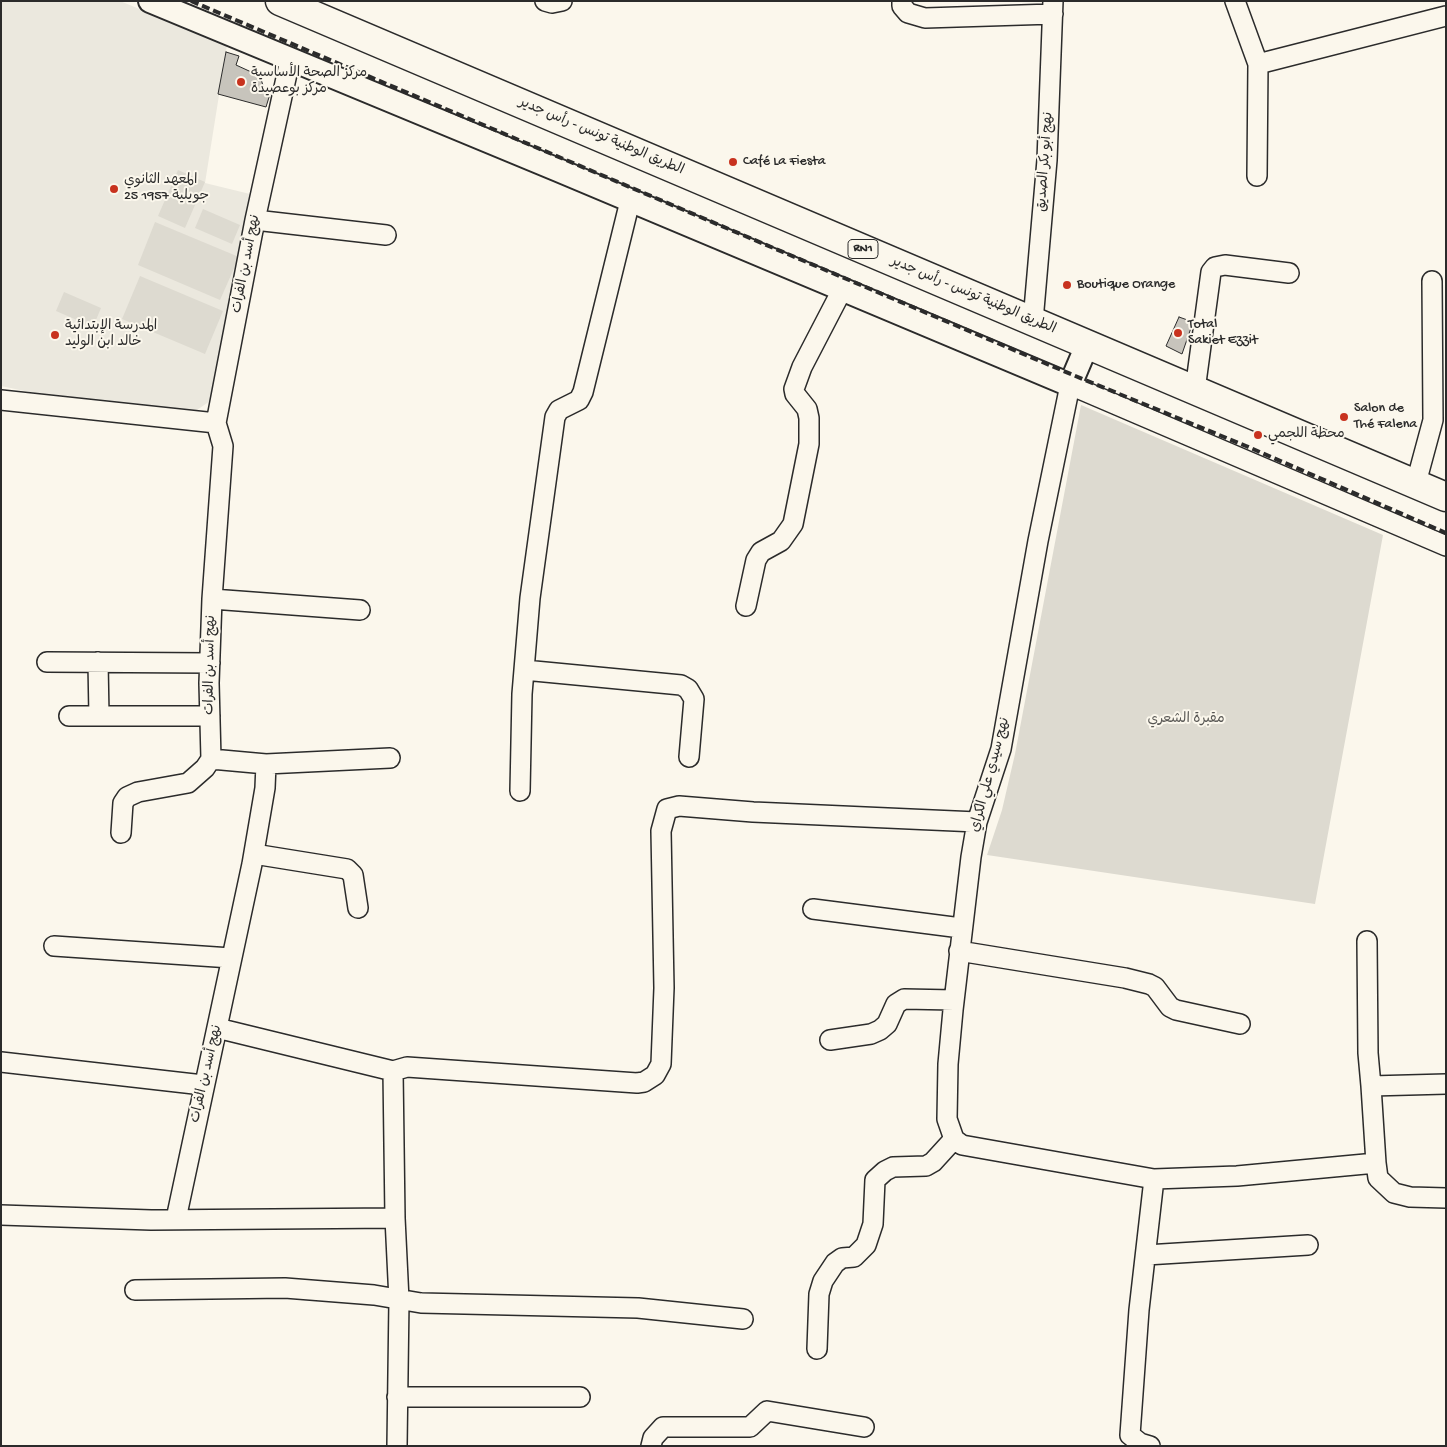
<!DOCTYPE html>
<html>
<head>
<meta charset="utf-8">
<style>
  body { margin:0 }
  #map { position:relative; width:1447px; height:1447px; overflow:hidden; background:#fbf7ec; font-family:"Gochi Hand",sans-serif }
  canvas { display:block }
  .frame { position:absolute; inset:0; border:2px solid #2b2b2b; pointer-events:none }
</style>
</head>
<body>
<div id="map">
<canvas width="1447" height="1447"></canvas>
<div class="frame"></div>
</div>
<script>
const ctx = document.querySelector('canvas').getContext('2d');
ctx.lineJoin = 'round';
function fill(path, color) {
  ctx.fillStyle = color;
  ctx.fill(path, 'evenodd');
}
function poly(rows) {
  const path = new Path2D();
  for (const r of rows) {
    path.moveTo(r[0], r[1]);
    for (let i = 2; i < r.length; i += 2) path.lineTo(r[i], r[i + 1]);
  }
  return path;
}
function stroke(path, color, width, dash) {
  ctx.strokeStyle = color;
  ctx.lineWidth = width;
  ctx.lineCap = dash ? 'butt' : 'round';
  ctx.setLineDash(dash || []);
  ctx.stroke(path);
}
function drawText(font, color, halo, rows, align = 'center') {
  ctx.font = font + ' "Gochi Hand","Playpen Sans Arabic",sans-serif';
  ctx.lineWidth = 4;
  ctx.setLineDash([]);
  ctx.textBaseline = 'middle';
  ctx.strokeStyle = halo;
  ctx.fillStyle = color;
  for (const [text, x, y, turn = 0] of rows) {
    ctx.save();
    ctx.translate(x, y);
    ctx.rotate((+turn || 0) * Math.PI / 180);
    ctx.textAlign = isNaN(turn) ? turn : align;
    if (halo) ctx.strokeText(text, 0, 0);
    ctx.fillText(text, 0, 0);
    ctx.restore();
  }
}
fill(poly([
  [1,1,120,1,227,45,205,183,250,194,210,401,194,412,34,393,1,386]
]), '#ebe8de');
fill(poly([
  [178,170,205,182,185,228,158,216],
  [203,209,240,225,232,244,195,228],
  [155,222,239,257,220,300,138,265],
  [140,276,223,311,205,354,122,319],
  [64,292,101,308,93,327,56,311],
  [1081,405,1383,535,1315,904,987,855,1002,810,1015,754]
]), '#dddad0');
const building = poly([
  [226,52,239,56,236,65,260,76,265,92,270,94,266,107,218,94,226,52],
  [1179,317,1193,322,1182,354,1166,346,1179,317]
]);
fill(building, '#c7c4bc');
stroke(building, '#2b2b2b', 1);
const minor = poly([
  [545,1,552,3,562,1],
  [902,1,902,6,908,13,925,18,1053,14],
  [1235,1,1258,64,1257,176],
  [1258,64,1446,16],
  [255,220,386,235],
  [1033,321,1047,160,1053,1],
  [1195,390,1211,272,1215,267,1225,265,1289,273],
  [1,400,216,423],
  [1416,483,1433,420,1432,281],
  [212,599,360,610],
  [746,606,756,560,761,552,781,541,793,524,809,444,809,418,807,409,795,394,794,389,802,367,842,290],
  [47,662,210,663],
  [98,662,99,716],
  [524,670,681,685,688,689,694,699,689,757],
  [69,716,210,716],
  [266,764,390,758],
  [520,791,522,694,530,598,555,417,559,410,579,400,583,392,630,201],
  [121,833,123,803,127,797,138,792,188,783,205,768,211,759],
  [254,854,347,869,353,875,358,908],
  [813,909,961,928],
  [1367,941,1368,1053,1371,1086],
  [54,946,231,958],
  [959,951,1125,978,1149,984,1155,987,1170,1007,1176,1010,1240,1024],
  [217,1028,393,1071,407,1067,637,1083,644,1082,655,1075,661,1064,664,988,661,831,667,809,679,806,753,812,977,822],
  [830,1040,871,1034,880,1030,887,1024,896,1004,904,999,954,1000],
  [1,1062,203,1085],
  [393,1071,395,1218,399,1300,397,1446],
  [1376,1163,1378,1178,1394,1193,1410,1197,1446,1198],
  [1154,1179,1237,1176,1376,1163,1371,1086,1446,1084],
  [1,1215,151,1220,395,1218],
  [176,1219,252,864,265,788,266,764,211,759,209,683,212,599,223,446,216,423,255,220,290,60],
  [1146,1255,1308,1245],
  [135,1290,285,1288,374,1295,421,1303,638,1308,743,1319],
  [817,1349,819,1294,823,1281,835,1263,842,1258,854,1257,866,1245,873,1224,875,1180,885,1171,893,1167,926,1166,933,1162,954,1139],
  [397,1397,580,1397],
  [651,1446,653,1438,663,1427,750,1427,767,1411,864,1427],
  [1150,1446,1140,1443,1130,1435,1139,1310,1154,1179,962,1145,954,1139,947,1119,948,1064,953,1010,971,857,977,822,1001,749,1038,541,1070,385,1446,546]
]);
const tertiary = poly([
  [150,1,558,170,1070,385,1087,345]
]);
const primary = poly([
  [280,1,1446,497]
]);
stroke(minor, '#2b2b2b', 22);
stroke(tertiary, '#2b2b2b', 26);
stroke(primary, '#2b2b2b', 31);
stroke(minor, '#fbf7ec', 19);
stroke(tertiary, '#fbf7ec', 22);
stroke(primary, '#fbf7ec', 28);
stroke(poly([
  [191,1,1073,375,1246,446,1446,533]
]), '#2b2b2b', 4, [8, 4]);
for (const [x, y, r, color] of [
  [241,82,5,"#c8321e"],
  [733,162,5,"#c8321e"],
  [114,189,5,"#c8321e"],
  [1067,285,5,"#c8321e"],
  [1178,333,5,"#c8321e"],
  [55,335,5,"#c8321e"],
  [1344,417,5,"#c8321e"],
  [1258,435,5,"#c8321e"]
]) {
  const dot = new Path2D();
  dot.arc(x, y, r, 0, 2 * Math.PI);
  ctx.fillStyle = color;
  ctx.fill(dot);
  stroke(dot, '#fbf7ec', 2);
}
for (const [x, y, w] of [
  [863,249,30]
]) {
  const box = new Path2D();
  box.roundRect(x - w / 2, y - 9.5, w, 19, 4);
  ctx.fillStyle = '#fbf7ec';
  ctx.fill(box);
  stroke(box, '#2b2b2b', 1);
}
drawText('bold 12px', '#2b2b2b', null, [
  ["RN1",863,249]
]);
drawText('14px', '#2b2b2b', '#fbf7ec', [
  ["مركز الصحة الأساسية",251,74],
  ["مركز بوعصيدة",251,90],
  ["Café La Fiesta",743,162],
  ["المعهد الثانوي",124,181],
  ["25 جويلية 1957",124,197],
  ["Boutique Orange",1077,285],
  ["Total",1188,325],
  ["Sakiet Ezzit",1188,341],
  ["المدرسة الإبتدائية",65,327],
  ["خالد ابن الوليد",65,343],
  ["Salon de",1354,409],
  ["Thé Falena",1354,425],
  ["محطة اللجمي",1268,435]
], 'left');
drawText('14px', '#2b2b2b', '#fbf7ec', [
  ["الطريق الوطنية تونس - رأس جدير",601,137,23],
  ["نهج أبو بكر الصديق",1046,162,-86],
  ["نهج أسد بن الفرات",247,264,-79],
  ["الطريق الوطنية تونس - رأس جدير",973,296,23],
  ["نهج أسد بن الفرات",211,665,-89],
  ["نهج سيدي علي الكراي",991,775,-75],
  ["نهج أسد بن الفرات",207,1074,-77]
]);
drawText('14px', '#585754', '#fbf7ec', [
  ["مقبرة الشعري",1186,720]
]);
</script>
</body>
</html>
